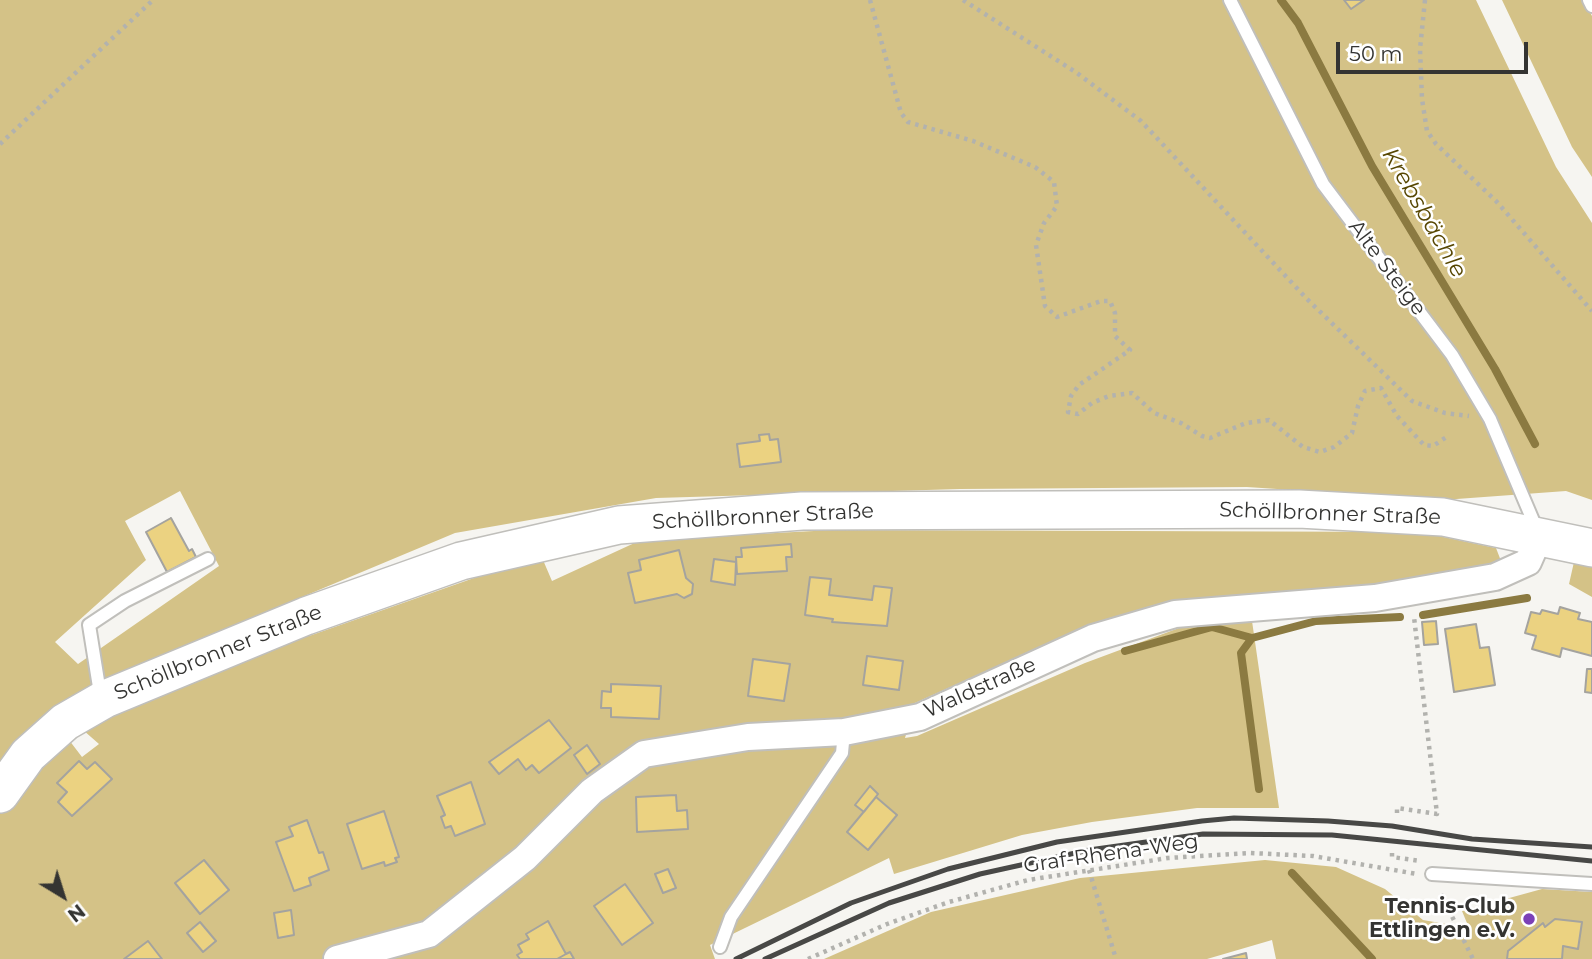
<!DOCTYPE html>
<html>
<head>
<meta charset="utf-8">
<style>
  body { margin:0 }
  #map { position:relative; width:1592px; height:959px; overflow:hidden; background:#f6f5f1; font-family:Montserrat,sans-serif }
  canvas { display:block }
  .north { position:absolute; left:28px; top:861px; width:70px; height:70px; -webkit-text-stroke:5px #fff; paint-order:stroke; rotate:142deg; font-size:19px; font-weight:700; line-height:28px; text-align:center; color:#343432 }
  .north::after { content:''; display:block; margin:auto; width:24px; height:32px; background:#343432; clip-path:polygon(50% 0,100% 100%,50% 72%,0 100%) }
  .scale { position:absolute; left:1336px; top:42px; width:192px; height:32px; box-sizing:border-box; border:4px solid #343432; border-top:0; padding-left:9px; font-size:21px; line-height:24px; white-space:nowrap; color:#343432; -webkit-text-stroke:5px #fff; paint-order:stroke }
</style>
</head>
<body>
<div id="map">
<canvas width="1592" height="959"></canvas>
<div class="north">N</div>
<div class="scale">50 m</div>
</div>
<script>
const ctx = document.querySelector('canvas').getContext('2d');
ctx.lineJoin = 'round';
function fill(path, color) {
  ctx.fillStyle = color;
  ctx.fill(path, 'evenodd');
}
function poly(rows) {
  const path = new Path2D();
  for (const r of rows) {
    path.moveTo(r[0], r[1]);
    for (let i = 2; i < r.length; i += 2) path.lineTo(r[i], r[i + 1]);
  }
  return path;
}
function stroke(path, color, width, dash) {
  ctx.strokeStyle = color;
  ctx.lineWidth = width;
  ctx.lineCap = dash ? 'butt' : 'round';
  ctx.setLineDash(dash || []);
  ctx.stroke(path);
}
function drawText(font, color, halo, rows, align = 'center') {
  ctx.font = font + ' Montserrat,sans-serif';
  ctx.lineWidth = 5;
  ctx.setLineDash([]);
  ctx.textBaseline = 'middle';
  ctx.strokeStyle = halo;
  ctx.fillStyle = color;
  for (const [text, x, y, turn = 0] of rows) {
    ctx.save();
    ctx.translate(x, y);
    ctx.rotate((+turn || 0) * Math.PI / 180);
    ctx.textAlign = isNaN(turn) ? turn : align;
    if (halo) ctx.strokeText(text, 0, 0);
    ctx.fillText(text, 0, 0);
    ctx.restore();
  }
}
fill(poly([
  [0,0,1476,0,1556,167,1592,223,1592,500,1566,491,1443,500,1247,487,960,489,656,498,455,533,111,677,51,709,15,742,0,765],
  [180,491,219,566,78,664,55,642,146,560,125,521],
  [1502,0,1583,0,1592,16,1592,177,1572,147],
  [833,530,1420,532,1496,548,1501,561,1410,585,1172,604,1082,628,915,703,905,738,917,736,1085,663,1187,625,1252,621,1279,808,1197,808,1092,822,1022,835,894,874,889,858,710,945,715,959,0,959,0,771,69,740,82,757,99,744,83,730,118,711,307,631,309,636,494,571,543,560,552,581,641,540],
  [1574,562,1592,565,1592,597,1569,584],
  [1265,860,1336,867,1385,889,1423,920,1469,928,1462,911,1542,889,1592,892,1592,959,1276,959,1272,940,1207,959,824,959,931,912,1080,878]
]), '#d4c287');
stroke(poly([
  [1281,0,1298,23,1372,166,1495,369,1535,444],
  [1423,615,1527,598],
  [1125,651,1212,627,1252,638],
  [1259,789,1241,653,1252,638,1316,621,1400,617],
  [1292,873,1372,959]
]), '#8b7a41', 8);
const building = poly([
  [1344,0,1364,0,1351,9,1344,0],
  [769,434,770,440,778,439,781,462,740,467,737,444,760,441,759,435,769,434],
  [171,518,189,551,192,549,196,557,167,572,146,532,171,518],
  [791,544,792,557,786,557,787,571,737,574,736,557,742,557,741,548,791,544],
  [679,550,686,578,693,584,692,594,684,598,677,594,635,603,628,573,641,570,639,560,679,550],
  [714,559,736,562,735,585,711,581,714,559],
  [810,577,831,579,829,595,872,600,874,586,892,588,887,626,832,622,833,619,805,615,810,577],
  [1560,607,1580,613,1578,619,1592,622,1592,656,1562,648,1560,657,1532,649,1536,636,1525,633,1531,612,1540,614,1542,610,1558,614,1560,607],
  [1436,621,1438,644,1424,645,1422,622,1436,621],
  [1476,624,1480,648,1489,647,1495,685,1454,692,1445,629,1476,624],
  [867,656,903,661,899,690,863,685,867,656],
  [753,659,790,664,784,701,748,696,753,659],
  [1587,669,1592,669,1592,693,1585,692,1587,669],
  [611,684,661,686,659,719,611,717,611,708,601,708,602,691,611,692,611,684],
  [549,720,571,748,539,773,532,765,526,770,518,759,499,774,489,762,549,720],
  [587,745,600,764,587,774,574,755,587,745],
  [79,761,87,769,95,762,112,779,72,816,58,802,67,792,57,783,79,761],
  [471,782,485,824,455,836,451,826,445,828,441,817,445,815,437,796,471,782],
  [870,786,878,794,864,812,855,805,870,786],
  [676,795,677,811,687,810,688,829,637,832,636,797,676,795],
  [876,797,897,815,868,850,847,832,876,797],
  [384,811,399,857,395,858,397,862,385,866,384,862,362,869,347,824,384,811],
  [307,820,319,853,323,852,329,870,309,878,311,885,294,891,276,842,293,836,289,827,307,820],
  [204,860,229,890,200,914,175,883,204,860],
  [668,869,676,888,663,893,655,874,668,869],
  [625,884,653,923,622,945,594,906,625,884],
  [291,910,294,935,278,938,274,913,291,910],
  [1555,919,1582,922,1578,949,1563,946,1562,959,1507,959,1508,951,1543,923,1545,927,1555,919],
  [548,921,566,954,557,959,520,959,517,955,522,952,518,945,529,939,526,934,548,921],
  [200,922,216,941,203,952,187,933,200,922],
  [148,941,162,959,124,959,148,941],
  [570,952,574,959,557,959,566,954,570,952],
  [1246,953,1247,959,1223,959,1246,953]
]);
fill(building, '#ebd281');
stroke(building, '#a4a39f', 2);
const lane = poly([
  [1230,0,1323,184,1452,355,1490,419,1537,530],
  [1589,0,1592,6],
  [103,696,99,687,89,625,125,601,208,559],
  [1432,874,1592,884],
  [720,947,731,917,842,753,844,732]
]);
const street = poly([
  [337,959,429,934,525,858,592,791,644,754,748,737,844,732,920,717,1093,638,1175,614,1375,598,1495,577,1528,562,1539,537]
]);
const secondary = poly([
  [0,794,28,755,65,722,105,699,306,616,461,561,619,525,802,511,1299,509,1443,517,1592,548]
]);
stroke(lane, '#c0bfbb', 16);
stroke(street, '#c0bfbb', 30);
stroke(secondary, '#c0bfbb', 40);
stroke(poly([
  [870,0,901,113,908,122,973,141,1035,167,1054,182,1057,206,1044,223,1036,245,1045,306,1057,317,1101,301,1110,301,1115,313,1115,336,1130,350,1079,385,1071,396,1068,412,1078,414,1092,403,1109,396,1132,393,1154,413,1181,423,1202,436,1210,438,1246,423,1269,420,1303,447,1320,452,1334,447,1352,433,1358,406,1365,391,1381,388,1397,416,1424,445,1433,446,1448,436],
  [963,0,1077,73,1141,121,1307,299,1412,401,1445,413,1469,416],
  [1425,0,1420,49,1422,99,1427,131,1436,144,1496,201,1592,311],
  [0,144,153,0],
  [1397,813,1397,808,1437,814,1414,617],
  [1392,853,1392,857,1420,861],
  [1089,870,1116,959],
  [1441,894,1473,959],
  [808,959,887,924,949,902,1028,880,1168,858,1250,853,1313,856,1417,874]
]), '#b2b2ae', 4.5, [3.5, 5]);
stroke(lane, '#fff', 12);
stroke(street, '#fff', 26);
stroke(secondary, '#fff', 37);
stroke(poly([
  [736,959,851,903,948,869,1057,842,1202,821,1234,818,1328,821,1392,826,1472,839,1592,847],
  [765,959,889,903,980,874,1089,850,1203,834,1332,835,1592,861]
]), '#484846', 5);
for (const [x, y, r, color] of [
  [1529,919,7,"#7b40b7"]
]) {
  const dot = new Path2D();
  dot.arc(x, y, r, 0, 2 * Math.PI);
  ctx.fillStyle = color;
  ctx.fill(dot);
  stroke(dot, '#fff', 2.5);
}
drawText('21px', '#343432', '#fff', [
  ["Alte Steige",1387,268,53],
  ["Schöllbronner Straße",1330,514,2],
  ["Schöllbronner Straße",763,517,-3],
  ["Schöllbronner Straße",218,653,-22],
  ["Waldstraße",980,688,-24],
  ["Graf-Rhena-Weg",1111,854,-8]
]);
drawText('bold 21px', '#343432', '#fff', [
  ["Tennis-Club",1515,907],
  ["Ettlingen e.V.",1515,931]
], 'right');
drawText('italic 23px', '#574703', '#fff', [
  ["Krebsbächle",1424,213,60]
]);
</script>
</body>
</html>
